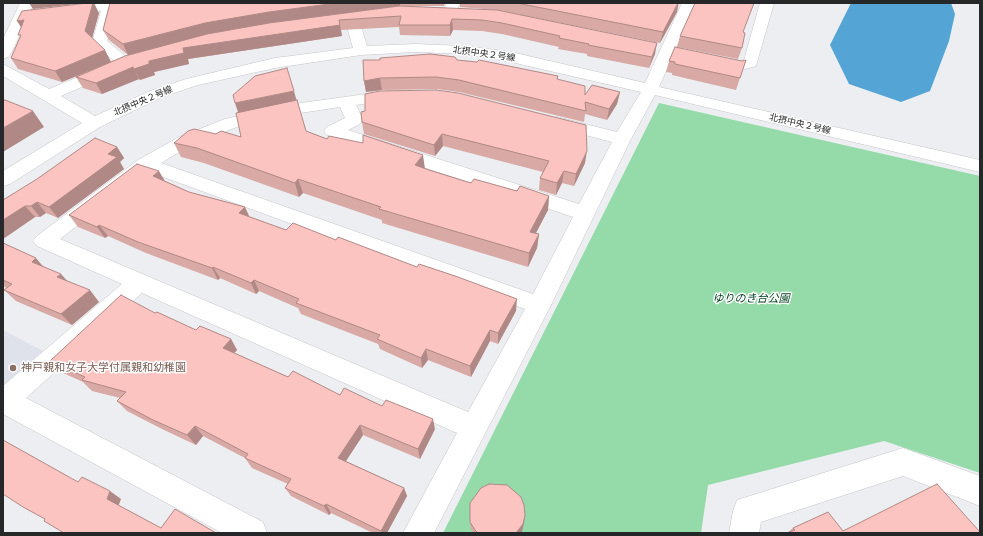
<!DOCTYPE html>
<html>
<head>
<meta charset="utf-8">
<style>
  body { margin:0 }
  #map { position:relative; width:983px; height:536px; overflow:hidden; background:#edeef1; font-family:"Crimson Pro",serif }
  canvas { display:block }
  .frame { position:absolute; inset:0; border:4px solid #262728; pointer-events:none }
</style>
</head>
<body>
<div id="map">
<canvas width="983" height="536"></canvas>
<div class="frame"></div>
</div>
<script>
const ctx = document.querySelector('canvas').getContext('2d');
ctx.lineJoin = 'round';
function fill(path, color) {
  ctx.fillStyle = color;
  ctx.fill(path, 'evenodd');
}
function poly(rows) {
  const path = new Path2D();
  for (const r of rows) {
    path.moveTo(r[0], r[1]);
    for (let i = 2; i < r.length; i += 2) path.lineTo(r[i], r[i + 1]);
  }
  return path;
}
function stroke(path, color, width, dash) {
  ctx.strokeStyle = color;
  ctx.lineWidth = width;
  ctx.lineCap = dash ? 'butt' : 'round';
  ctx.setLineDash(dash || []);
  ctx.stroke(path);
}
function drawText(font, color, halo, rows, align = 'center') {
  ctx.font = font + ' "Crimson Pro","Noto Sans JP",serif';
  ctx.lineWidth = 3;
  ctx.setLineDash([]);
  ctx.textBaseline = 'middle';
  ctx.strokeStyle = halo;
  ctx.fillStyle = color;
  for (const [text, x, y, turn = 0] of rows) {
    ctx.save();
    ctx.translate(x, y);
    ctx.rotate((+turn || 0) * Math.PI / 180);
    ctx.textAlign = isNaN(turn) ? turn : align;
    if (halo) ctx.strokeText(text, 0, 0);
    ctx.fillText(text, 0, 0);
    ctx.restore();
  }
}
fill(poly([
  [3,330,43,351,3,386]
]), '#dfe1eb');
fill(poly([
  [659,103,980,176,980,473,884,441,708,485,701,533,443,533]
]), '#94dba9');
fill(poly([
  [851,3,951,3,955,14,949,41,930,91,901,102,849,84,830,45]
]), '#54a5d6');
const minor = poly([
  [20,3,34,3,11,54,8,57,3,59,3,39,20,3],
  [99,3,140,3,138,6,115,9,107,41,130,60,133,63,130,66,120,66,92,42,101,11,66,15,61,14,59,11,61,8,66,7,99,3],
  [340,3,354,3,367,46,415,44,464,46,511,52,645,83,682,3,696,3,659,87,980,160,980,172,655,95,631,139,551,305,434,533,403,533,457,433,142,293,26,398,263,522,267,533,222,533,3,414,3,386,122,284,37,246,33,241,37,236,138,160,179,137,225,119,287,105,395,90,401,92,403,95,401,98,356,105,363,120,360,124,348,130,579,204,612,142,551,126,548,122,551,118,557,117,617,132,641,92,511,62,464,54,415,52,361,55,275,68,198,85,162,97,100,127,10,184,3,186,3,171,82,123,3,76,3,64,49,89,102,67,114,67,116,70,114,73,61,96,95,116,150,91,186,79,275,58,353,48,340,3],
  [340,107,345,118,327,127,324,131,327,135,573,217,533,294,161,163,191,145,237,127,287,115,340,107],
  [147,171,525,309,468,412,60,239,147,171],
  [446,3,460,3,455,15,425,16,420,15,418,12,420,9,425,8,445,8,446,3],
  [760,3,774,3,756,66,738,71,710,64,707,61,710,58,715,56,738,61,744,60,760,3],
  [903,448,980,476,980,506,903,476,761,522,759,533,729,533,733,511,737,500,903,448]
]);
stroke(minor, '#c5c5c8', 1);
fill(minor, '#fff');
fill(poly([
  [110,3,445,3,444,6,400,6,326,15,497,10,655,54,649,68,587,56,587,54,558,49,559,47,502,34,482,31,453,30,450,36,400,35,399,27,341,30,342,36,188,59,189,64,154,72,155,75,140,80,139,79,102,94,83,88,76,77,128,55,109,40,103,30],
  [460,3,679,3,677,12,660,43,497,10,460,7],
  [99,13,92,37,111,62,62,82,18,69,11,58],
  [743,32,742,48,738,59,677,47,680,36],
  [457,60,558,76,558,80,585,95,620,92,617,104,607,120,585,114,584,122,459,92,437,89,382,90,366,92,364,81],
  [746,60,736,90,672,75,672,73,666,72,669,61,742,61],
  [296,100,306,131,327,139,471,183,549,196,548,210,536,233,539,234,537,248,528,267,382,223,382,220,303,193,299,197,204,163,181,157,174,143,216,134,241,137],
  [361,112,585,163,574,186,562,183,556,195,539,190,540,178,543,172,443,146,435,156,364,134,362,122],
  [117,147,124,158,120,162,124,169,58,218,46,213,40,217,35,217,3,239,3,200],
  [165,181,189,192,245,207,249,217,516,311,498,344,490,341,471,377,428,360,422,368,380,349,378,344,301,314,298,308,259,291,256,294,220,278,218,280,146,253,108,236,105,238,78,227,69,215],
  [3,242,6,244,43,266,99,302,72,325,16,301,4,290,7,288,3,286],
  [155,313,196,330,231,339,237,350,234,353,288,377,340,395,382,406,435,429,420,459,363,435,346,461,404,488,407,496,387,533,373,533,331,513,329,515,291,496,285,488,288,484,252,468,245,458,203,436,196,445,162,429,127,411,117,401,120,398,92,391,83,382,61,372,50,361],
  [470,522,524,523,521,533,473,533,471,529],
  [793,528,843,531,787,533]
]), '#d8a9a5');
fill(poly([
  [29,3,84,3,33,9],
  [93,3,94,3,99,13,91,42,85,31],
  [337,3,400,3,400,6,272,23,128,55,123,44,205,23,269,12],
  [678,3,677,12,660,43,663,32],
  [452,19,453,30,450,36,450,25],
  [24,20,24,32,17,21],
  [340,25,342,36,188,59,189,64,154,72,155,75,140,80,134,69,149,61,183,48],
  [657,43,655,54,649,68,652,57],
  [105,50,111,62,62,82,55,71],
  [133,67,139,79,102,94,96,83],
  [380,78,382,90,366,92,364,81],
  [294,91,297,102,239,115,235,103],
  [620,92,617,104,607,120,609,109],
  [33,111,44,127,3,152,3,128],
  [442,134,443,146,435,156,434,145],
  [117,147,124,158,120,162,124,169,58,218,49,207,108,154],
  [587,151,585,163,574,186,576,174],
  [423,155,425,169,415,165],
  [159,171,166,183,153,176],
  [564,171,562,183,556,195,557,183],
  [298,179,303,193,299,197,295,183],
  [549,196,548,210,529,246,530,232],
  [37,202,46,213,40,217,31,206],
  [25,206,35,217,3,239,3,220],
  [245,207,250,218,239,213],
  [99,225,108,236,105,238,97,227],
  [539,234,537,248,528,267,529,253],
  [36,258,46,270,32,262],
  [213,267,220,278,218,280,212,268],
  [61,274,71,285,57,277],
  [254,280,259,291,256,294,251,283],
  [90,290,99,302,72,325,61,314],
  [517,299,516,311,498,344,498,333],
  [490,330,490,341,471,377,470,366],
  [231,339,237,350,229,359,223,348],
  [426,349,428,360,422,368,421,358],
  [433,419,435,429,420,459,418,449],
  [360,425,363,435,342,467,338,458],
  [195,426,203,436,196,445,187,435],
  [404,488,407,496,387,533,382,533,381,531],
  [110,491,121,499,118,507,107,499],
  [326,504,331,513,329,515,324,506],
  [525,515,524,523,522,532,521,533,516,533]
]), '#b08986');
const building = poly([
  [87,3,93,3,85,31,105,50,55,71,11,58,21,35,18,35,24,20,17,21,22,11,87,3],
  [110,3,337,3,269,12,205,23,123,44,103,30,110,3],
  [517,3,678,3,663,32,517,3],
  [695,3,754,3,743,32,745,33,742,48,680,36,695,3],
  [399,6,497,10,657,43,652,57,588,45,589,44,559,38,560,36,502,23,482,20,452,19,450,25,399,25,401,16,339,20,340,25,183,48,184,53,149,61,149,64,134,69,133,67,96,83,76,77,125,56,207,34,269,23,399,6],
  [675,47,742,61,746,60,740,78,675,64,675,62,669,61,675,47],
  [430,54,455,57,457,60,477,62,479,60,558,76,557,79,585,86,585,95,592,85,620,92,609,109,585,102,586,111,459,80,436,77,380,78,364,81,363,60,380,60,380,58,430,54],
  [287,68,294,91,235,103,233,95,255,76,287,68],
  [436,90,458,93,586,125,587,151,576,174,564,171,557,183,540,178,549,161,442,134,434,145,362,122,361,112,365,111,365,94,380,91,436,90],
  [5,100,33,111,3,128,3,101,5,100],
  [297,100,306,131,327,139,329,136,363,143,363,135,423,155,415,165,429,170,471,183,474,179,517,191,520,186,549,196,530,232,539,234,529,253,379,209,381,207,298,179,295,183,197,148,174,143,188,131,194,129,216,134,221,131,241,137,236,113,297,100],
  [95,138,117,147,108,154,117,157,49,207,37,202,31,206,25,206,3,220,3,200,37,179,95,138],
  [137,164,159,171,153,176,189,192,245,207,239,213,286,230,293,223,336,240,338,237,417,267,419,264,458,277,517,299,498,333,490,330,470,366,426,349,421,358,377,339,380,335,296,303,299,299,254,280,251,283,213,267,212,268,138,242,99,225,97,227,69,215,137,164],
  [3,243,36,258,32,262,61,274,57,277,90,290,61,314,4,290,12,284,3,280,3,243],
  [121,295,155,313,157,312,196,330,200,326,231,339,223,348,288,377,293,371,340,395,344,388,382,406,386,400,433,419,418,449,360,425,338,458,404,488,381,531,326,504,324,506,285,488,291,479,245,458,248,454,195,426,187,435,153,420,117,401,126,392,82,380,85,377,50,361,121,295],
  [3,440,78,482,82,477,110,491,107,499,161,528,175,509,216,533,64,533,44,521,45,519,23,507,3,494,3,440],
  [489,484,507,485,521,497,524,505,525,515,523,524,516,533,478,533,475,530,470,522,470,503,481,488,489,484],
  [937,484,980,532,980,533,787,533,795,530,793,528,828,512,843,531,937,484]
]);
fill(building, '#fbc4c0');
stroke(building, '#b08986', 1);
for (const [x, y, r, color] of [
  [13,368,4,"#8d6e63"]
]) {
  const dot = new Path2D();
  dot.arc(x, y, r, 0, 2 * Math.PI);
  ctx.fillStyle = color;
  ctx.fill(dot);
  stroke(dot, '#fff', 1.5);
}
drawText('9px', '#262728', '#fff', [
  ["北摂中央２号線",484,54,8],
  ["北摂中央２号線",143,101,-23],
  ["北摂中央２号線",800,124,13]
]);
drawText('italic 11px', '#013e1d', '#fff', [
  ["ゆりのき台公園",751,299]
]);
drawText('11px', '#785e54', '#fff', [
  ["神戸親和女子大学付属親和幼稚園",21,368]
], 'left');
</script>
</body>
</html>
